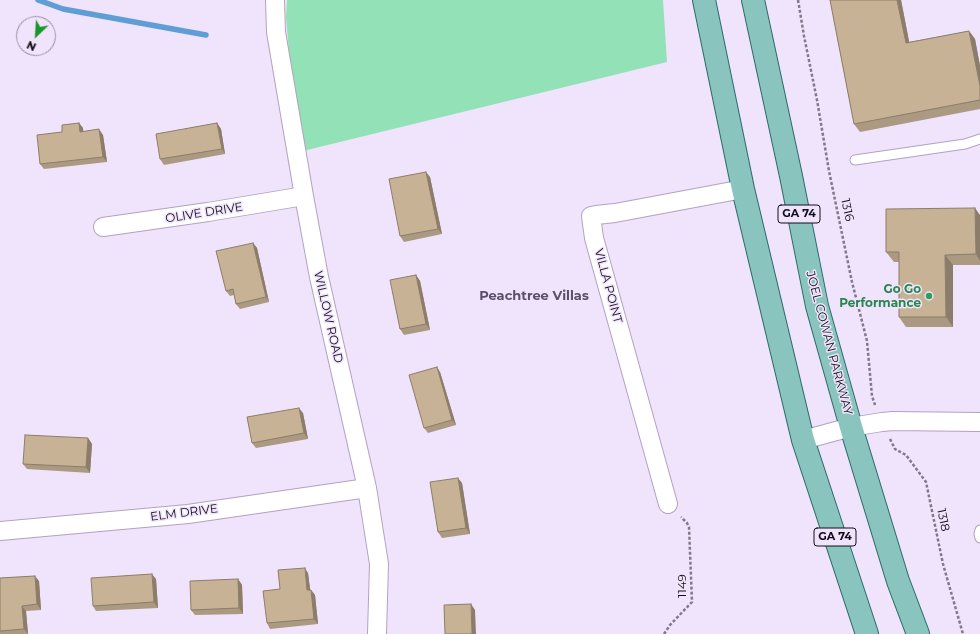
<!DOCTYPE html>
<html>
<head>
<meta charset="utf-8">
<style>
  body { margin:0 }
  #map { position:relative; width:980px; height:634px; overflow:hidden; background:#f0e3fc; font-family:Montserrat,sans-serif }
  canvas { display:block }
  .north { position:absolute; left:16px; top:16px; width:40px; height:40px; box-sizing:border-box; background:#f0e3fc; border:1px solid #978da0; border-radius:50%; rotate:205deg; font-size:11px; font-weight:700; line-height:16px; text-align:center; color:#120c17 }
  .north::after { content:''; display:block; margin:auto; width:14px; height:18px; background:#1a972a; clip-path:polygon(50% 0,100% 100%,50% 72%,0 100%) }
</style>
</head>
<body>
<div id="map">
<canvas width="980" height="634"></canvas>
<div class="north">N</div>
</div>
<script>
const ctx = document.querySelector('canvas').getContext('2d');
ctx.lineJoin = 'round';
function fill(path, color) {
  ctx.fillStyle = color;
  ctx.fill(path, 'evenodd');
}
function poly(rows) {
  const path = new Path2D();
  for (const r of rows) {
    path.moveTo(r[0], r[1]);
    for (let i = 2; i < r.length; i += 2) path.lineTo(r[i], r[i + 1]);
  }
  return path;
}
function stroke(path, color, width, dash) {
  ctx.strokeStyle = color;
  ctx.lineWidth = width;
  ctx.lineCap = dash ? 'butt' : 'round';
  ctx.setLineDash(dash || []);
  ctx.stroke(path);
}
function drawText(font, color, halo, rows, align = 'center') {
  ctx.font = font + ' Montserrat,sans-serif';
  ctx.lineWidth = 3;
  ctx.setLineDash([]);
  ctx.textBaseline = 'middle';
  ctx.strokeStyle = halo;
  ctx.fillStyle = color;
  for (const [text, x, y, turn = 0] of rows) {
    ctx.save();
    ctx.translate(x, y);
    ctx.rotate((+turn || 0) * Math.PI / 180);
    ctx.textAlign = isNaN(turn) ? turn : align;
    if (halo) ctx.strokeText(text, 0, 0);
    ctx.fillText(text, 0, 0);
    ctx.restore();
  }
}
fill(poly([
  [287,0,663,0,667,62,303,151,294,109,286,17]
]), '#93e1b6');
stroke(poly([
  [38,0,63,9,206,35]
]), '#5e9ed5', 5.5);
const service = poly([
  [855,160,965,144,980,139],
  [980,530,979,534,980,538]
]);
const minor = poly([
  [275,0,276,32,304,196,319,277,367,488,379,564,377,634],
  [103,227,208,212,304,196],
  [803,440,851,427,882,422,893,421,980,422],
  [668,504,594,238,591,216,596,215,615,213,743,189],
  [0,531,188,514,367,488]
]);
const primary = poly([
  [704,0,743,189,803,440,867,634],
  [753,0,791,176,817,306,851,427,898,581,918,634]
]);
stroke(service, '#b2a2c0', 11);
stroke(minor, '#b2a2c0', 20);
stroke(primary, '#2d6b67', 24);
stroke(poly([
  [798,0,804,36,817,100,829,171,852,282,867,341,872,396,875,405],
  [890,439,895,449,906,455,926,482,943,564,963,634],
  [664,634,670,625,692,602,689,527,687,523,681,517]
]), '#81788a', 2.5, [3, 2]);
stroke(service, '#fff', 9);
stroke(minor, '#fff', 18);
stroke(primary, '#89c5be', 22);
fill(poly([
  [830,0,901,0,909,42,969,31,975,39,980,66,980,109,860,132,854,124],
  [79,123,83,128,83,131,103,135,107,162,44,169,40,164,62,132],
  [217,123,221,129,225,154,164,165,160,159],
  [430,177,442,234,404,242,400,236],
  [980,215,980,265,953,265,953,327,906,327,899,317,899,262,894,262,886,252],
  [253,243,257,248,269,302,240,309,236,304,234,295,230,296,226,291],
  [416,275,420,281,430,330,404,335,400,329],
  [440,372,456,425,428,433,424,428],
  [303,413,308,439,256,448,252,443],
  [88,438,92,444,90,473,27,469,23,464],
  [462,483,470,534,442,538,438,532],
  [308,573,310,590,311,590,315,595,318,624,270,629,267,623,280,589],
  [0,578,39,581,41,610,26,611,28,634,0,634],
  [156,579,158,608,96,611,93,606],
  [238,579,242,585,243,614,195,615,191,610]
]), '#ab9981');
fill(poly([
  [897,0,901,0,911,51,906,43],
  [969,31,975,39,980,66,980,86],
  [79,123,83,128,84,137,80,132],
  [217,123,221,129,225,154,222,149],
  [99,129,103,135,107,162,103,157],
  [426,172,430,177,442,234,438,229],
  [975,208,980,215,980,261,976,254],
  [253,243,257,248,269,302,266,297],
  [945,255,953,265,953,327,946,317],
  [416,275,420,281,430,330,426,324],
  [437,367,440,372,456,425,452,420],
  [299,408,303,413,308,439,304,433],
  [88,438,92,444,90,473,86,467],
  [458,478,462,483,470,534,466,528],
  [305,568,308,573,311,596,307,590],
  [152,574,156,579,158,608,154,602],
  [35,576,39,581,41,610,37,604],
  [238,579,242,585,243,614,239,608],
  [311,590,315,595,318,624,314,619],
  [471,604,475,610,476,634,472,634],
  [22,606,26,611,28,634,24,629]
]), '#8b7d69');
const building = poly([
  [830,0,897,0,906,43,969,31,980,86,980,100,854,124,830,0],
  [79,123,80,132,99,129,103,157,40,164,37,135,62,132,62,125,79,123],
  [217,123,222,149,160,159,156,134,217,123],
  [426,172,438,229,400,236,389,179,426,172],
  [975,208,976,254,945,255,946,317,899,317,899,252,886,252,886,209,975,208],
  [253,243,266,297,236,304,233,289,226,291,216,251,253,243],
  [416,275,426,324,400,329,390,280,416,275],
  [437,367,452,420,424,428,409,375,437,367],
  [299,408,304,433,252,443,247,417,299,408],
  [25,435,88,438,86,467,23,464,25,435],
  [458,478,466,528,438,532,430,482,458,478],
  [305,568,307,590,311,590,314,619,267,623,263,591,280,589,278,570,305,568],
  [152,574,154,602,93,606,91,578,152,574],
  [35,576,37,604,22,606,24,629,0,631,0,578,35,576],
  [238,579,239,608,191,610,190,581,238,579],
  [471,604,472,634,445,634,444,605,471,604]
]);
fill(building, '#c7b296');
stroke(building, '#8b7d69', 1);
for (const [x, y, r, color] of [
  [929,296,4,"#2e9e5b"]
]) {
  const dot = new Path2D();
  dot.arc(x, y, r, 0, 2 * Math.PI);
  ctx.fillStyle = color;
  ctx.fill(dot);
  stroke(dot, '#f0e3fc', 1.5);
}
for (const [x, y, w] of [
  [799,214,42],
  [835,537,42]
]) {
  const box = new Path2D();
  box.roundRect(x - w / 2, y - 9, w, 18, 3);
  ctx.fillStyle = '#f0e3fc';
  ctx.fill(box);
  stroke(box, '#120c17', 1);
}
drawText('bold 11px', '#120c17', null, [
  ["GA 74",799,214],
  ["GA 74",835,537]
]);
drawText('12px', '#120c17', '#f0e3fc', [
  ["1316",847,210,78],
  ["OLIVE DRIVE",204,213,-9],
  ["VILLA POINT",608,286,75],
  ["WILLOW ROAD",328,317,77],
  ["JOEL COWAN PARKWAY",829,343,75],
  ["ELM DRIVE",184,513,-7],
  ["1318",943,520,78],
  ["1149",682,586,-90]
]);
drawText('bold 12px', '#27864d', '#f0e3fc', [
  ["Go Go",921,289],
  ["Performance",921,303]
], 'right');
drawText('bold 13px', '#5d4f69', '#f0e3fc', [
  ["Peachtree Villas",534,296]
]);
</script>
</body>
</html>
